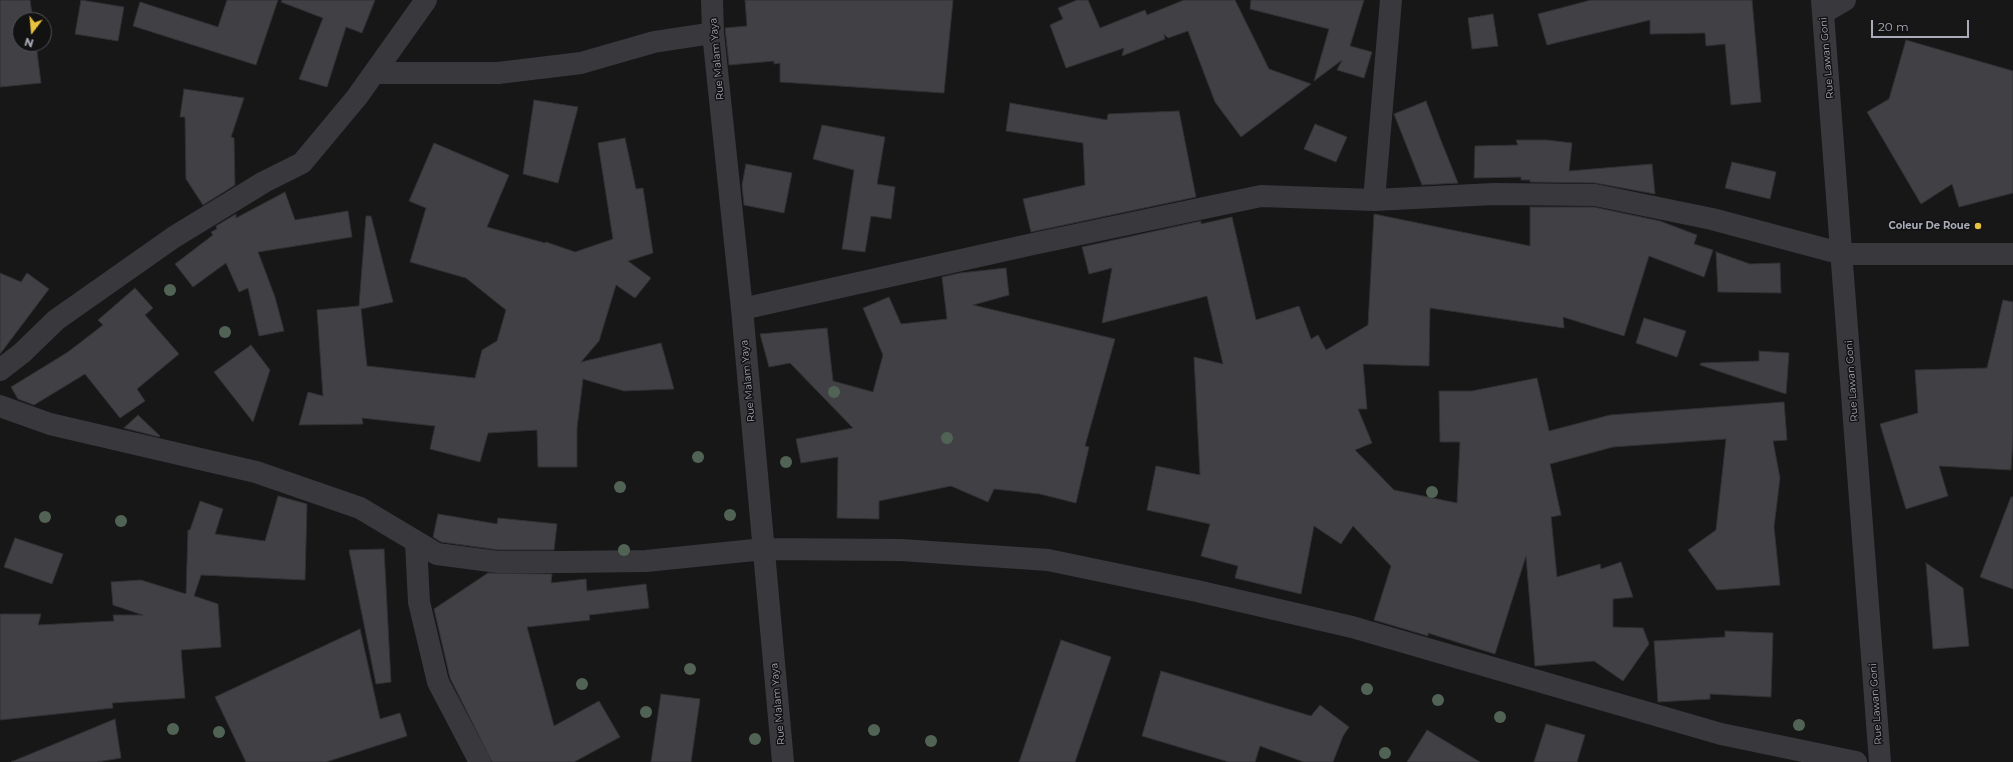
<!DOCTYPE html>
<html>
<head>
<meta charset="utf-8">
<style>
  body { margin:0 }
  #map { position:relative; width:2013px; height:762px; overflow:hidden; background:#171718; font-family:Montserrat,sans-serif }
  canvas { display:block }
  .north { position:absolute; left:12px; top:12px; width:40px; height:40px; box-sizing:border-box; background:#121213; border:1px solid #4e5055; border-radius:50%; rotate:196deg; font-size:11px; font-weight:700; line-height:16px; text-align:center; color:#a9acb8 }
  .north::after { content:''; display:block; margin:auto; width:14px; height:18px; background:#e8c23f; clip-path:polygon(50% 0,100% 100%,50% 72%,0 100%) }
  .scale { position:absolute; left:1871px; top:20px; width:98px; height:18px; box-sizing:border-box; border:2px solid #a9acb8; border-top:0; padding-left:5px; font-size:12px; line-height:14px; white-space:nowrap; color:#a9acb8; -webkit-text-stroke:3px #121213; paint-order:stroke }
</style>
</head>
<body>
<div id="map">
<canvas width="2013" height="762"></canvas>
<div class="north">N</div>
<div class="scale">20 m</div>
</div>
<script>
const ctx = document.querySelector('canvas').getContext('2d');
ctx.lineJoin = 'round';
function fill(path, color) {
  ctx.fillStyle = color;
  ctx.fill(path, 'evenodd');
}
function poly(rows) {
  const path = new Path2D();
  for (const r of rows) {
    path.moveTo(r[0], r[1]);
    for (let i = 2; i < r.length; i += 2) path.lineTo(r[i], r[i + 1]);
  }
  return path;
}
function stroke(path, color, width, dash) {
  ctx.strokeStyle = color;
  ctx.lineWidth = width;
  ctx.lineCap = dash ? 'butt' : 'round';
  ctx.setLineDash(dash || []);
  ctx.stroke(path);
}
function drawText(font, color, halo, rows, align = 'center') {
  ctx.font = font + ' Montserrat,sans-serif';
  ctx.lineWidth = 3;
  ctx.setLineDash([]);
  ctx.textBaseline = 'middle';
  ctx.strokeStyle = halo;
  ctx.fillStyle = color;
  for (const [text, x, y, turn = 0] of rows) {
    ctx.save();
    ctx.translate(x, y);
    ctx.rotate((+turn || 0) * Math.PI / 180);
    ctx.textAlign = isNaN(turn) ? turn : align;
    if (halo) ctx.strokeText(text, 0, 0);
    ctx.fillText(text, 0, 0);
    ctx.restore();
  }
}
const building = poly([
  [0,0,30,0,33,20,20,20,20,44,36,44,41,83,0,87,0,0],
  [81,0,124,7,118,41,75,34,81,0],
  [227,0,278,0,256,65,133,26,140,2,218,27,227,0],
  [282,0,375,0,362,33,346,27,327,87,299,79,323,18,281,2,282,0],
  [745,0,953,0,944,93,780,82,780,63,774,64,774,61,729,65,725,28,747,26,745,0],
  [1077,0,1088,0,1100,28,1145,10,1147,15,1184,0,1235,0,1269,69,1311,84,1241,137,1215,102,1188,31,1168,38,1164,34,1165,39,1122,56,1124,48,1066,68,1050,25,1063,19,1058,8,1077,0],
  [1251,0,1364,0,1350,46,1372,52,1364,78,1337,70,1342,60,1314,81,1329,29,1250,9,1251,0],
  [1591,0,1752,0,1761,102,1731,105,1725,44,1706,46,1705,33,1650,34,1650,20,1547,45,1538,14,1591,0],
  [1493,14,1498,46,1472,49,1468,18,1493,14],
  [1906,40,2013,71,2013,193,1959,207,1952,184,1921,204,1867,112,1889,99,1906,40],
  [184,89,244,98,231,137,234,138,235,185,203,205,186,179,185,117,180,117,184,89],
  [534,100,578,107,558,183,523,174,534,100],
  [1426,101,1440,138,1458,183,1422,185,1394,114,1426,101],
  [1010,103,1107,120,1108,114,1179,111,1196,197,1031,232,1023,199,1085,185,1083,143,1006,131,1010,103],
  [1315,124,1347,137,1336,162,1304,149,1315,124],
  [822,125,885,137,877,184,895,187,891,219,871,216,865,252,842,249,854,170,813,159,822,125],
  [625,138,636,189,643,188,653,253,628,261,651,278,635,298,616,285,599,341,581,362,661,343,674,389,624,391,583,379,577,428,577,467,538,467,537,430,488,433,480,462,430,449,435,426,362,418,363,424,299,425,308,392,323,396,317,310,359,306,366,216,371,216,393,302,361,309,367,366,475,378,482,350,497,341,506,310,466,278,410,262,426,208,409,201,434,143,509,175,487,227,545,243,546,242,575,252,613,239,598,143,625,138],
  [1516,140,1547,140,1572,143,1569,171,1652,164,1655,194,1595,183,1530,182,1530,180,1521,180,1521,177,1474,178,1475,146,1518,145,1516,140],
  [1732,162,1776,172,1770,199,1725,188,1732,162],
  [746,164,792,173,784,213,744,205,742,185,746,164],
  [285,192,295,220,348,211,352,237,258,252,275,297,284,331,259,336,248,288,239,292,226,263,193,287,175,264,213,235,211,232,217,229,216,226,236,214,236,218,285,192],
  [1530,207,1594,207,1660,221,1697,235,1694,244,1713,250,1704,277,1649,256,1624,336,1563,317,1564,328,1430,308,1429,366,1363,364,1367,409,1358,409,1372,443,1355,450,1394,490,1457,503,1460,442,1440,442,1439,391,1472,391,1537,378,1549,431,1610,415,1784,402,1787,440,1773,441,1780,478,1774,527,1780,585,1717,590,1688,550,1716,530,1726,439,1613,447,1550,464,1561,515,1551,517,1557,577,1600,564,1601,569,1621,562,1633,597,1613,599,1613,627,1643,628,1649,644,1623,681,1594,661,1535,666,1526,556,1495,654,1428,633,1428,636,1374,620,1391,566,1353,526,1341,544,1314,526,1301,594,1235,578,1238,566,1201,556,1210,524,1147,510,1156,466,1200,475,1194,357,1223,364,1207,296,1102,323,1112,268,1089,274,1082,247,1201,221,1201,224,1232,217,1256,320,1299,306,1311,339,1318,335,1326,350,1368,325,1374,214,1530,246,1530,207],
  [1716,252,1750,264,1780,263,1781,293,1718,292,1716,252],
  [1006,268,1009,295,973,305,1115,339,1085,446,1089,447,1076,503,1040,494,994,489,988,502,951,486,879,501,879,519,837,518,838,457,801,463,796,439,853,428,790,363,769,367,760,334,827,328,833,381,873,392,883,355,863,308,889,297,901,324,947,319,942,277,960,273,1006,268],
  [0,273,21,282,27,273,49,289,0,354,0,273],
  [135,288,153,308,145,315,179,354,137,389,145,401,120,418,85,374,34,405,18,399,11,387,68,352,103,325,98,320,135,288],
  [2003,300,2013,302,2013,438,2011,470,1939,466,1948,496,1906,509,1880,424,1918,413,1915,370,1987,368,2003,300],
  [1644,318,1686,331,1677,357,1636,343,1644,318],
  [251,345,270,370,253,422,214,372,251,345],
  [1759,351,1789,353,1786,394,1700,365,1701,363,1759,361,1759,351],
  [138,415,160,436,159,437,124,428,138,415],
  [278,496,307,504,305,580,201,575,194,596,218,604,221,647,181,650,185,698,112,703,113,708,0,720,0,614,41,614,38,625,114,621,113,615,143,615,113,605,111,582,141,580,186,594,188,530,190,530,200,501,223,509,215,534,265,541,278,496],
  [2011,497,2013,497,2013,589,1980,577,2011,497],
  [438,514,497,524,498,518,557,524,554,550,499,550,441,542,433,537,438,514],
  [15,538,63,554,52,584,4,567,15,538],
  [384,549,391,682,376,684,349,550,384,549],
  [1926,563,1963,588,1969,646,1933,649,1926,563],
  [488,573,552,574,551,583,586,579,587,591,646,584,649,608,589,615,590,620,527,627,554,726,599,701,620,737,574,762,492,762,450,678,434,609,488,573],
  [360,629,380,719,400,713,407,736,326,762,246,762,215,697,360,629],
  [1725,631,1773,633,1771,697,1710,694,1710,699,1658,702,1654,641,1725,637,1725,631],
  [1061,640,1111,657,1075,762,1019,762,1061,640],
  [1161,671,1311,716,1320,705,1349,727,1343,736,1333,762,1304,762,1260,746,1255,762,1229,762,1142,736,1161,671],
  [661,694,700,699,691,762,651,762,661,694],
  [115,719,121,758,97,762,11,762,115,719],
  [1546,724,1585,735,1577,762,1534,762,1546,724],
  [1427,730,1480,762,1407,762,1427,730]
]);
fill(building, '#414145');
stroke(building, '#313134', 1);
stroke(poly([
  [712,0,713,33,742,309,783,762],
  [1822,0,1880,762],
  [1823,13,1845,0],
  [374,73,498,73,581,63,654,42,713,33],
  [1374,200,1391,0],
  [742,309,1033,244,1261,196,1374,200,1494,194,1595,195,1712,219,1843,254,2013,254],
  [0,370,22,353,56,320,174,237,264,182,302,163,357,97,426,0],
  [0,406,50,424,256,472,360,508,437,554,498,562,565,562,646,561,764,549,901,550,1048,560,1197,591,1352,627,1721,734,1856,762],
  [416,543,419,602,438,682,480,762]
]), '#38383d', 22);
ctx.fillStyle = '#516355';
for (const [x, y] of [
  [170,290],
  [225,332],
  [834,392],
  [947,438],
  [698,457],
  [786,462],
  [620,487],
  [1432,492],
  [730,515],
  [45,517],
  [121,521],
  [624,550],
  [690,669],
  [582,684],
  [1367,689],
  [1438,700],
  [646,712],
  [1500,717],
  [1799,725],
  [173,729],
  [874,730],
  [219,732],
  [755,739],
  [931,741],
  [1385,753]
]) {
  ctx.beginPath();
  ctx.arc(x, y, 6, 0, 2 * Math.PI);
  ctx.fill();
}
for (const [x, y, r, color] of [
  [1978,226,4,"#e8c23f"]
]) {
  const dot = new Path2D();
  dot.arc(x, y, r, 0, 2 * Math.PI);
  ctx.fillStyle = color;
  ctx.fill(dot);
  stroke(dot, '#121213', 1.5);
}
drawText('10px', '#a9acb8', '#121213', [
  ["Rue Lawan Goni",1827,58,-95],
  ["Rue Malam Yaya",717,59,-95],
  ["Rue Malam Yaya",748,381,-95],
  ["Rue Lawan Goni",1852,381,-94],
  ["Rue Malam Yaya",778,704,-95],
  ["Rue Lawan Goni",1876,704,-94]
]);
drawText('bold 10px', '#a9acb8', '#121213', [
  ["Coleur De Roue",1970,226]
], 'right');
</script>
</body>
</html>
